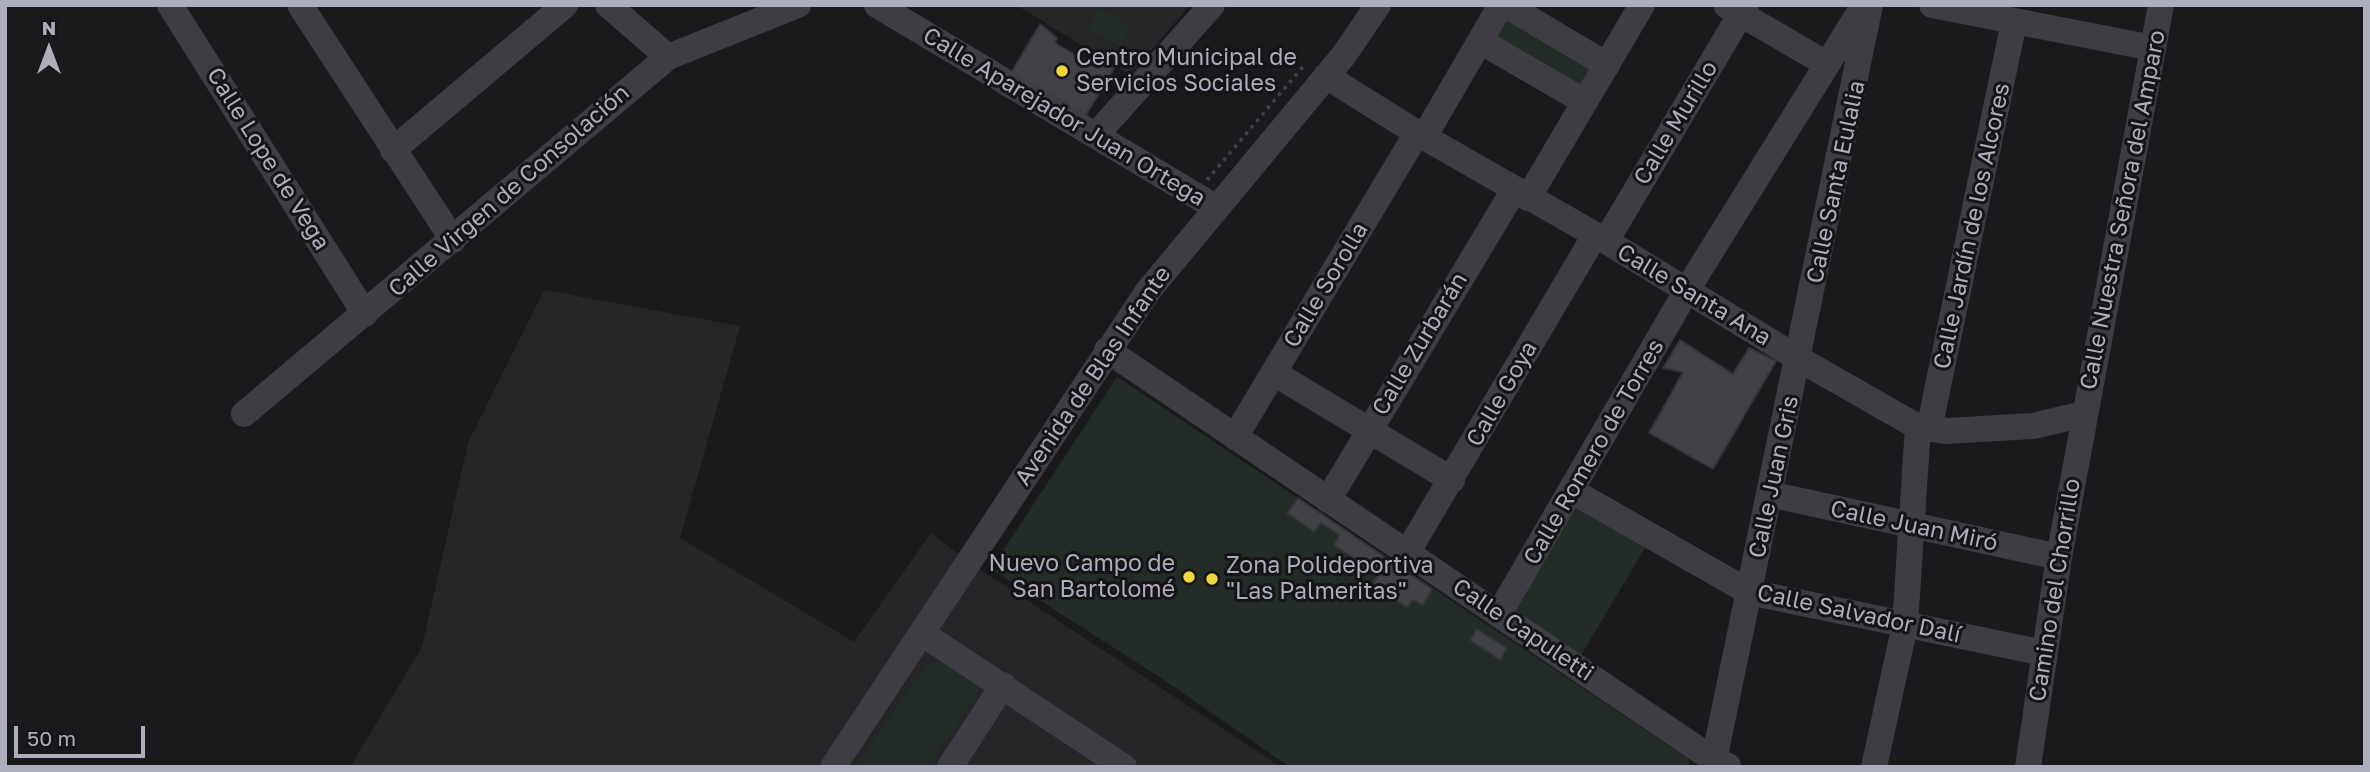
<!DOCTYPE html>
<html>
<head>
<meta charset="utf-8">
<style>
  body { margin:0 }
  #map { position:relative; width:2370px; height:772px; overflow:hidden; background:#1a1a1c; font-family:"Golos Text",sans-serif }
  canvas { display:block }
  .frame { position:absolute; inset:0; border:7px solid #acaebb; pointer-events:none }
  .north { position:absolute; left:14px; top:14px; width:70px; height:70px; -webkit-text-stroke:5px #151517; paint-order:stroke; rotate:0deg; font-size:19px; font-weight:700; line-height:28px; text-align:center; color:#acaebb }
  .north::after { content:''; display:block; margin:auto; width:24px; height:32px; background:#acaebb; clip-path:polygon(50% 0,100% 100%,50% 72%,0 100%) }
  .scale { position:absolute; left:14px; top:726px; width:131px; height:32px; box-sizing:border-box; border:4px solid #acaebb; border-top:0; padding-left:9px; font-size:21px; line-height:24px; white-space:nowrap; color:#acaebb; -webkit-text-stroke:5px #151517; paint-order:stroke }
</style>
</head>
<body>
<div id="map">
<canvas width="2370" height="772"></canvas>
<div class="frame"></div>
<div class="north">N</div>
<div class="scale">50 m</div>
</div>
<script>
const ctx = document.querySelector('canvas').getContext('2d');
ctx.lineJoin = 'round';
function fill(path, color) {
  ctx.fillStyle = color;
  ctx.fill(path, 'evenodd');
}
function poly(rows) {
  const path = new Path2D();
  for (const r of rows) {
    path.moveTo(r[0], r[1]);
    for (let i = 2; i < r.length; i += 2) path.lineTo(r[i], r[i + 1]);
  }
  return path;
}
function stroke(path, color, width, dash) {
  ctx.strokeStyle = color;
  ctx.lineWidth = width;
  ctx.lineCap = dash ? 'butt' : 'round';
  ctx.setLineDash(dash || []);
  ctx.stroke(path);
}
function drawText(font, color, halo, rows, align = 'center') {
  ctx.font = font + ' "Golos Text",sans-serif';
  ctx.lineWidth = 6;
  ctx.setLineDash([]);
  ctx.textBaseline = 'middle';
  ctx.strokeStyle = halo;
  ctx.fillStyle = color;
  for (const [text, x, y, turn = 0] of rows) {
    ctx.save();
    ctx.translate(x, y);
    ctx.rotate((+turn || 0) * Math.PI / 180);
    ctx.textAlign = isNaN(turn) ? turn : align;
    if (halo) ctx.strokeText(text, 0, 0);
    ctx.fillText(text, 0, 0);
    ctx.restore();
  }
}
fill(poly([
  [1016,5,1190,5,1130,75],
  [544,290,740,326,680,538,854,642,931,533,969,562,1281,767,350,767,422,647,468,443]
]), '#262629');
fill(poly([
  [1100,8,1131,26,1119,47,1088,29],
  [1505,10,1596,64,1579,92,1488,39],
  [1117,377,1690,760,1688,767,1290,767,1161,678,991,569],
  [1575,505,1646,546,1580,657,1513,608],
  [933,662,944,662,976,681,978,689,976,697,928,767,856,767,925,666]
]), '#232c26');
const building = poly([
  [1040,24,1057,38,1055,43,1097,68,1101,61,1114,68,1104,85,1109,87,1106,93,1100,92,1086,115,1010,75,1040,24],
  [1680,340,1733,374,1749,348,1776,361,1713,469,1649,433,1683,372,1663,368,1680,340],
  [1298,498,1432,589,1423,605,1413,600,1407,608,1372,584,1378,575,1334,545,1339,535,1321,523,1314,532,1287,513,1298,498],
  [1477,629,1507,648,1500,660,1470,640,1477,629]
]);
fill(building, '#414246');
stroke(building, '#343438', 2);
stroke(poly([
  [1207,180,1306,63]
]), '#414148', 3.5, [3.5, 5]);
stroke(poly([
  [170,5,365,314],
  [300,5,453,240],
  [608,5,668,57],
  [877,5,1215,207],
  [1506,5,1607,65],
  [1932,5,2153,48],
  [1727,6,1825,63],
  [1480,41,1585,102],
  [1326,76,1417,133,1606,241,1799,359,1918,427,1947,431,2033,426,2084,414],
  [1096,135,1212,5],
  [1424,137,1501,5],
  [393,150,565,5],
  [1528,198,1642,5],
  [1606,241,1746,5],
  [1107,350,1714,760,1728,766],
  [1274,373,1452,480],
  [244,414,668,57,798,5],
  [1929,429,2014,22],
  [1235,437,1417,133],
  [1572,491,1749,592,2044,653],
  [1769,494,2059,557],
  [1328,500,1514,190],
  [1407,553,1595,235],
  [1499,614,1687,290,1864,5],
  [923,634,1124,767],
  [1714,760,1870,5],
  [833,767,1148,291,1344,55,1378,5],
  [950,767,1003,685],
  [1874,767,1905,625,1918,427],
  [2028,767,2059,557,2161,5]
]), '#3d3d43', 26);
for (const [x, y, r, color] of [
  [1062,71,7,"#f1d53c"],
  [1189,577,7,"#f1d53c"],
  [1212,579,7,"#f1d53c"]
]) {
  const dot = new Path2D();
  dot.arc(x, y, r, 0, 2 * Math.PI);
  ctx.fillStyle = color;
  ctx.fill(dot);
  stroke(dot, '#151517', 2.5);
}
drawText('23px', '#acaebb', '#151517', [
  ["Centro Municipal de",1076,58],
  ["Servicios Sociales",1076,84],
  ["Nuevo Campo de",1175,564,"right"],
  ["San Bartolomé",1175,590,"right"],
  ["Zona Polideportiva",1226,566],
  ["\"Las Palmeritas\"",1226,592]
], 'left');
drawText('23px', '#acaebb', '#151517', [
  ["Calle Aparejador Juan Ortega",1064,117,31],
  ["Calle Murillo",1676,123,-59],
  ["Calle Lope de Vega",268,159,58],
  ["Calle Santa Eulalia",1836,182,-78],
  ["Calle Virgen de Consolación",509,191,-41],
  ["Calle Nuestra Señora del Amparo",2123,210,-79],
  ["Calle Jardín de los Alcores",1972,226,-78],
  ["Calle Sorolla",1326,285,-59],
  ["Calle Santa Ana",1694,295,31],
  ["Calle Zurbarán",1420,344,-59],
  ["Avenida de Blas Infante",1093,376,-56],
  ["Calle Goya",1502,394,-60],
  ["Calle Romero de Torres",1594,452,-60],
  ["Calle Juan Gris",1774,477,-78],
  ["Calle Juan Miró",1914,526,12],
  ["Camino del Chorrillo",2055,590,-81],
  ["Calle Salvador Dalí",1859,614,12],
  ["Calle Capuletti",1523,630,34]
]);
</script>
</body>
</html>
